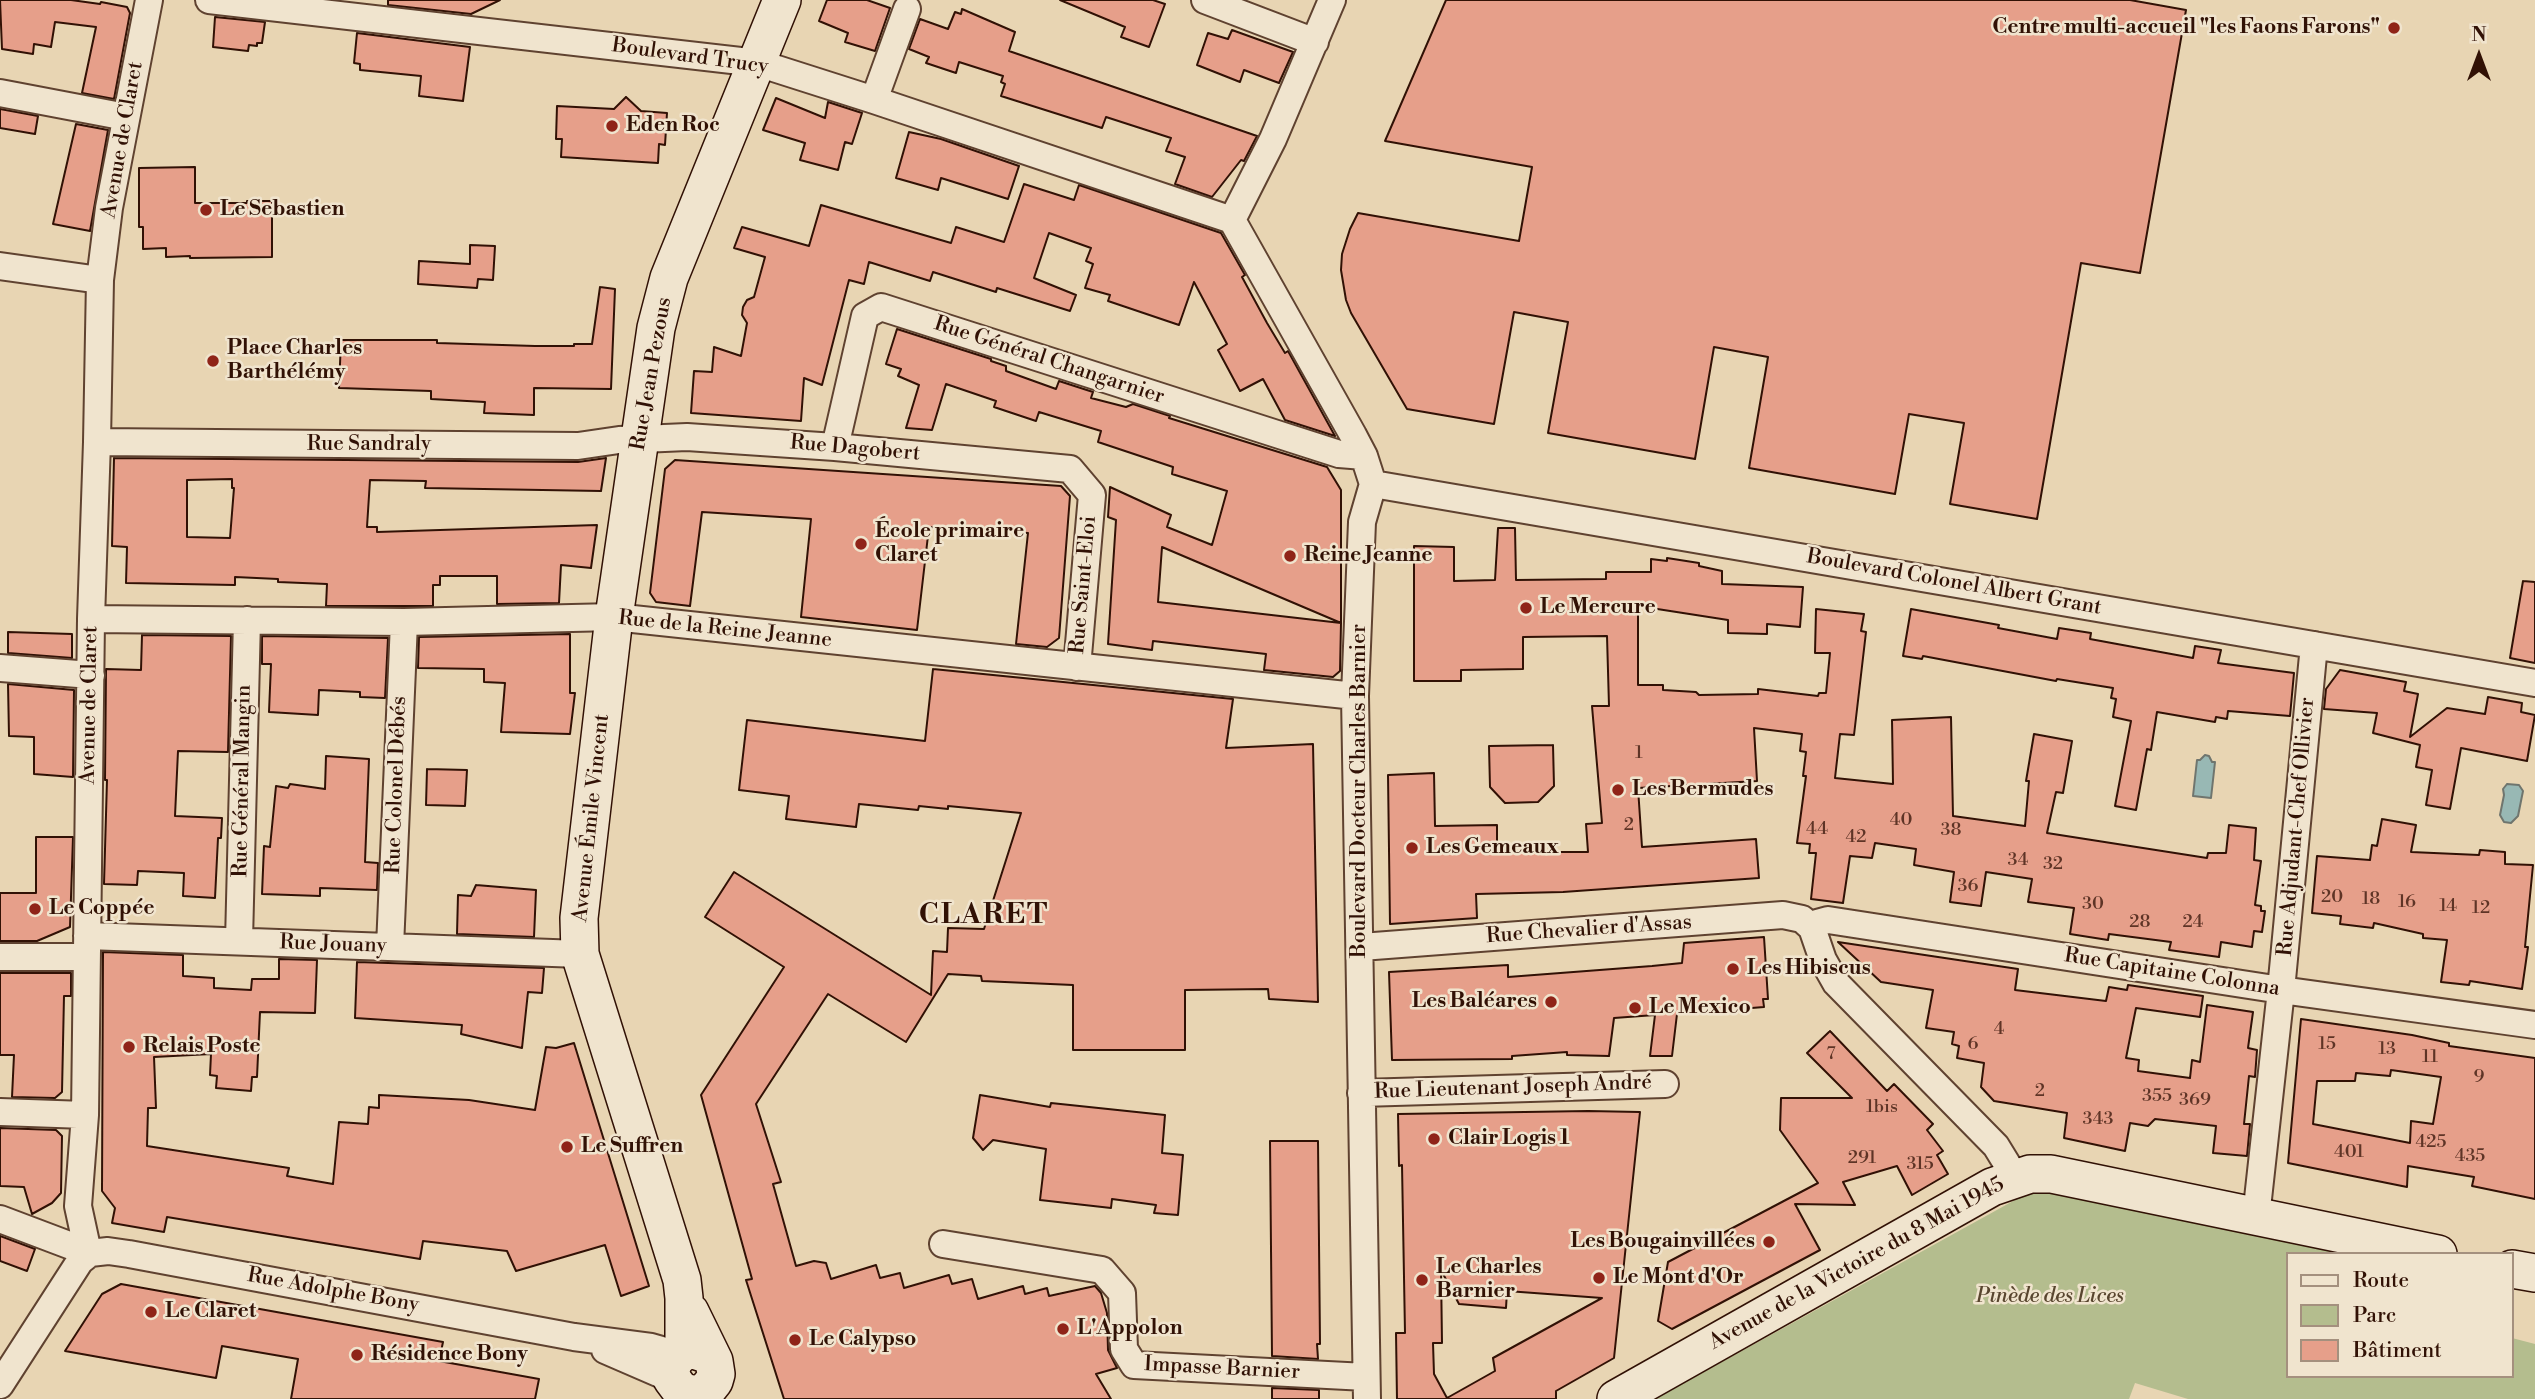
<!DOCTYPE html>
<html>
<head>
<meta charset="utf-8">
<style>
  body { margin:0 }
  #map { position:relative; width:2535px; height:1399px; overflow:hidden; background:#e8d5b3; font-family:"Libre Bodoni",serif }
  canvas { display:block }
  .legend { position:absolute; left:2286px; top:1252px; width:228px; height:126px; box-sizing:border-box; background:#f0e4ce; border:2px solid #a4907e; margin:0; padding:9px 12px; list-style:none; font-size:21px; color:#311105 }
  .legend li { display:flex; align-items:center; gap:14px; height:35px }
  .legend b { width:35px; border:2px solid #a4907e }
  .north { position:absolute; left:2444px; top:21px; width:70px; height:70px; -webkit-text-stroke:5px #f0e4ce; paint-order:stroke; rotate:0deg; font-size:19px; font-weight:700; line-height:28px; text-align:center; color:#311105 }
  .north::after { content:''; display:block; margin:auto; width:24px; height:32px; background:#311105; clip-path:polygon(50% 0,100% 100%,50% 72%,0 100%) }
</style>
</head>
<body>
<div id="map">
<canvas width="2535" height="1399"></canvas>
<ul class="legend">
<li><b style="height:9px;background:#f0e4ce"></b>Route</li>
<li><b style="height:19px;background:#b4bd8e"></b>Parc</li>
<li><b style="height:19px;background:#e69f8a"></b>Bâtiment</li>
</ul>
<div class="north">N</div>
</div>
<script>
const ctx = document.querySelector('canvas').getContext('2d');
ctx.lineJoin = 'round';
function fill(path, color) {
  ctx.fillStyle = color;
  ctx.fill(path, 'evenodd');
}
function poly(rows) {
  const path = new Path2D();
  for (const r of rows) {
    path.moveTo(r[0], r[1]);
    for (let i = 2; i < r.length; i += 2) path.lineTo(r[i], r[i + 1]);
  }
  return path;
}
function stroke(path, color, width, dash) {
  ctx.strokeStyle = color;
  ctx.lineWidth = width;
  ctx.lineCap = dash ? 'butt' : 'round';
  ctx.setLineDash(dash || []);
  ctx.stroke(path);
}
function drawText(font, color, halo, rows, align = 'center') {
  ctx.font = font + ' "Libre Bodoni",serif';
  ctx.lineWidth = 5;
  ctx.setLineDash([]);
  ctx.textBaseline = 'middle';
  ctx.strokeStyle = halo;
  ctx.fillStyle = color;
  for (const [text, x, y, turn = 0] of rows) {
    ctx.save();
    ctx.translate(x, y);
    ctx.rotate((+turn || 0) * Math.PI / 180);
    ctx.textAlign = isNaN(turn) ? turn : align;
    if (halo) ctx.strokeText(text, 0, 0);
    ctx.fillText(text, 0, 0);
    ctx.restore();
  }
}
fill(poly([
  [2033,1190,2363,1254,2288,1254,2288,1376,2512,1376,2512,1338,2535,1344,2535,1399,2188,1399,2135,1383,2129,1399,1655,1399]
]), '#b4bd8e');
const water = poly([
  [2205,755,2209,756,2212,762,2215,762,2211,798,2193,796,2197,760,2200,760,2205,755],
  [2507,784,2519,785,2523,791,2518,816,2511,823,2504,822,2500,815,2504,795,2503,789,2507,784]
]);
fill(water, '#98b8b4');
stroke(water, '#6f756e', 2);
const building = poly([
  [0,0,71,0,100,4,101,2,127,7,130,13,114,99,82,93,96,27,55,22,51,47,34,44,33,54,2,49,0,0],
  [388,0,500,0,471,14,388,5,388,0],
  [827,0,867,0,890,8,875,51,845,42,848,33,819,21,827,0],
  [1060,0,1153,0,1165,4,1149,47,1121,37,1125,27,1060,0],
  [1446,0,2130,0,2186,10,2140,273,2081,263,2037,519,1950,504,1964,423,1909,414,1895,494,1749,468,1768,357,1714,347,1695,459,1548,433,1568,322,1514,312,1494,424,1407,409,1351,313,1346,300,1341,270,1342,254,1350,229,1358,213,1519,241,1532,167,1385,141,1446,0],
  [962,9,1015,32,1009,51,1257,136,1244,161,1241,160,1212,197,1175,184,1185,157,1166,151,1171,138,1106,117,1102,128,1001,96,1005,84,1001,82,1003,76,959,62,956,73,926,63,929,57,909,49,920,19,948,29,955,12,961,14,962,9],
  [215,17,265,22,262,43,257,43,257,46,249,45,248,51,213,47,215,17],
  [1232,30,1293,52,1279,83,1244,70,1240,82,1197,65,1208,33,1228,39,1232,30],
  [357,33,470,47,463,101,419,96,421,76,360,70,360,64,354,63,357,33],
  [626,97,641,111,667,113,665,145,659,144,658,163,561,157,562,139,556,139,557,106,614,109,626,97],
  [776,98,825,118,828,102,862,113,852,144,845,142,838,170,800,160,805,143,763,130,776,98],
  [0,109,38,116,35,134,0,128,0,109],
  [76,124,108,130,90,231,53,224,76,124],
  [909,132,941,139,1019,166,1008,199,941,178,938,190,896,178,909,132],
  [195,167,195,203,247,203,247,201,272,201,272,257,190,258,190,256,166,257,166,248,143,249,143,227,139,227,139,168,195,167],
  [1024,184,1074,200,1079,185,1221,233,1245,275,1242,277,1267,323,1285,353,1288,351,1335,436,1285,420,1263,379,1240,391,1218,350,1227,344,1194,282,1179,325,1108,301,1110,295,1085,288,1093,264,1086,261,1091,248,1049,233,1034,278,1076,295,1070,311,997,288,996,292,933,272,930,281,869,262,864,284,849,280,822,385,804,378,801,421,691,413,694,371,712,372,714,347,741,356,747,323,742,315,743,307,747,300,754,297,765,257,734,248,742,227,809,246,821,205,951,243,956,227,1004,242,1024,184],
  [470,245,495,246,493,280,478,279,477,288,418,284,419,261,470,264,470,245],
  [600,287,615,289,611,389,534,388,534,415,484,413,485,402,431,399,431,391,339,388,341,340,437,340,437,343,535,346,574,346,574,344,592,344,600,287],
  [897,329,991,359,991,361,1006,366,1006,371,1056,389,1059,381,1093,392,1091,398,1126,407,1133,404,1170,416,1169,418,1327,467,1341,490,1341,623,1162,547,1158,602,1341,623,1340,671,1333,677,1264,670,1266,654,1153,641,1152,650,1108,644,1116,520,1108,517,1110,487,1171,515,1167,527,1212,545,1227,491,1172,474,1173,467,1098,442,1101,431,1039,412,1036,421,994,407,996,401,946,384,932,430,906,428,919,385,898,376,901,369,886,364,897,329],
  [114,458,578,462,606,458,601,491,425,488,426,481,370,480,367,527,377,527,377,532,597,525,591,568,561,565,559,603,497,604,497,576,440,576,440,585,433,585,433,606,326,606,327,584,278,582,278,579,235,577,235,585,126,583,127,547,112,546,114,458],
  [232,479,232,488,234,488,230,538,187,537,187,480,232,479],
  [675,460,1061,486,1070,496,1059,638,1047,647,1016,644,1028,533,929,527,917,630,801,617,811,519,702,512,690,606,656,602,650,593,665,469,675,460],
  [1498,528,1515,528,1516,580,1606,579,1606,572,1651,572,1651,559,1667,561,1667,558,1699,563,1699,566,1722,571,1722,584,1803,587,1800,627,1767,624,1767,634,1728,633,1728,620,1638,606,1638,685,1663,685,1663,690,1696,692,1699,695,1758,694,1758,689,1818,696,1819,693,1826,693,1830,653,1815,653,1816,609,1864,614,1861,631,1866,632,1854,735,1840,734,1835,778,1893,784,1892,720,1951,717,1953,816,2025,826,2029,781,2026,781,2034,734,2072,741,2063,793,2056,792,2047,833,2207,858,2208,853,2226,853,2229,825,2256,828,2254,860,2261,861,2255,905,2261,906,2261,911,2265,911,2262,932,2254,931,2252,947,2221,942,2219,957,2169,950,2171,942,2109,934,2108,940,2070,934,2074,908,2028,902,2032,879,1986,872,1981,906,1950,902,1954,872,1914,865,1916,849,1875,843,1872,858,1850,856,1843,903,1811,899,1816,853,1809,853,1810,844,1797,843,1806,776,1803,776,1806,752,1800,751,1802,734,1754,728,1757,781,1638,788,1642,847,1756,839,1759,878,1563,892,1476,894,1477,918,1390,924,1388,775,1434,773,1435,826,1497,825,1497,850,1524,848,1524,852,1588,852,1586,824,1602,823,1592,706,1609,706,1607,636,1523,637,1523,669,1461,670,1461,681,1414,681,1414,546,1454,547,1454,581,1495,580,1498,528],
  [2523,581,2535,582,2535,663,2510,658,2523,581],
  [1911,609,1999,625,1998,628,2057,639,2059,628,2091,633,2090,639,2193,658,2195,646,2221,650,2218,663,2294,673,2290,716,2228,711,2227,719,2216,717,2215,722,2157,712,2151,750,2147,749,2136,810,2115,806,2131,721,2113,717,2116,699,2111,698,2113,688,2057,679,2056,681,1923,656,1922,659,1903,656,1911,609],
  [8,632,72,634,72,658,8,653,8,632],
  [570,634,570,693,575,693,570,734,501,732,505,683,484,682,484,669,418,668,419,637,570,634],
  [142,635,231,636,228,752,178,751,175,816,222,818,221,838,218,838,215,898,183,896,184,873,138,871,137,885,104,884,107,780,105,780,106,669,141,670,142,635],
  [262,636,388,638,385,698,360,697,360,692,319,690,318,715,269,712,271,664,262,664,262,636],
  [933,669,1233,699,1226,748,1313,744,1318,1002,1269,999,1268,989,1185,990,1185,1050,1073,1050,1073,985,982,981,981,976,948,974,906,1042,828,994,756,1104,781,1182,773,1184,796,1266,814,1261,826,1263,831,1279,876,1265,880,1278,900,1273,904,1288,949,1275,952,1284,972,1279,978,1299,1023,1286,1025,1294,1047,1288,1049,1296,1095,1286,1101,1293,1107,1313,1108,1350,1117,1368,1096,1374,1111,1399,784,1399,746,1280,752,1279,701,1095,784,967,705,917,734,872,931,995,933,951,947,952,948,928,984,929,1021,813,948,806,948,809,919,806,918,810,859,804,856,827,786,819,789,796,739,790,747,720,925,741,933,669],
  [2340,670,2406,682,2404,691,2418,694,2410,737,2447,708,2485,714,2488,697,2522,703,2521,712,2535,715,2527,761,2461,748,2450,809,2426,805,2432,770,2416,767,2420,745,2373,733,2377,713,2324,709,2326,689,2340,670],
  [8,684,74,690,73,777,34,774,34,737,9,736,8,684],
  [1553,745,1554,786,1538,802,1505,803,1490,787,1489,746,1553,745],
  [326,756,369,759,365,862,378,863,377,890,320,888,320,896,262,894,264,846,270,847,276,786,288,788,290,784,325,789,326,756],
  [427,769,467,770,465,806,426,805,427,769],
  [2382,819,2416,825,2411,852,2479,855,2480,850,2505,852,2505,864,2533,865,2525,947,2528,947,2522,989,2470,981,2469,985,2441,982,2447,940,2423,938,2423,934,2374,923,2373,928,2340,924,2341,916,2312,913,2317,856,2370,860,2372,845,2377,846,2382,819],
  [36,837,73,837,70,927,37,941,0,941,0,893,36,893,36,837],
  [476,885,536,890,534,937,457,934,458,895,471,896,476,885],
  [1764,937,1768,999,1763,999,1764,1007,1677,1014,1672,1056,1650,1056,1655,1015,1614,1018,1609,1056,1567,1055,1567,1052,1512,1056,1512,1059,1392,1060,1389,972,1508,965,1508,977,1652,966,1682,963,1684,943,1764,937],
  [1838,942,2018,969,2015,990,2106,1001,2109,987,2127,990,2128,985,2203,996,2200,1017,2136,1008,2126,1058,2139,1060,2138,1071,2190,1078,2192,1060,2200,1062,2207,1005,2253,1012,2248,1048,2257,1050,2255,1077,2249,1076,2244,1124,2250,1124,2247,1156,2213,1153,2216,1126,2155,1119,2148,1126,2130,1123,2125,1151,2064,1138,2067,1113,1994,1101,1981,1087,1984,1063,1957,1058,1959,1046,1952,1044,1954,1032,1926,1028,1933,990,1881,982,1838,942],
  [103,952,183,955,183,976,214,978,214,988,251,990,252,979,279,979,279,959,317,960,315,1013,260,1012,257,1077,252,1077,251,1091,216,1088,217,1076,210,1075,211,1054,154,1057,156,1108,148,1108,147,1146,289,1168,287,1176,333,1184,339,1122,368,1124,369,1107,379,1108,379,1095,469,1100,535,1110,546,1047,556,1048,574,1043,649,1286,621,1296,605,1245,516,1271,507,1251,423,1241,420,1259,167,1217,164,1232,112,1223,115,1208,102,1191,103,952],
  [357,962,544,968,542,993,528,992,522,1048,461,1034,462,1025,355,1018,357,962],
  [0,973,71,973,71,996,64,996,62,1092,55,1098,12,1097,14,1055,0,1055,0,973],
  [2301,1019,2412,1035,2449,1043,2449,1046,2535,1058,2535,1199,2472,1186,2474,1177,2408,1166,2407,1187,2288,1163,2301,1019],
  [2391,1070,2441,1077,2433,1124,2411,1121,2410,1143,2313,1124,2317,1081,2355,1081,2356,1073,2390,1076,2391,1070],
  [1830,1031,1887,1091,1894,1084,1933,1124,1927,1130,1943,1151,1937,1155,1948,1174,1912,1195,1897,1166,1843,1182,1855,1205,1795,1204,1820,1250,1672,1329,1658,1321,1668,1262,1818,1183,1780,1130,1781,1098,1852,1098,1807,1053,1830,1031],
  [980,1095,1050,1107,1051,1103,1165,1115,1162,1153,1183,1155,1178,1215,1154,1213,1156,1205,1112,1199,1111,1208,1040,1200,1046,1149,993,1140,983,1150,973,1138,980,1095],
  [1588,1111,1640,1112,1614,1358,1556,1391,1556,1399,1397,1399,1396,1333,1405,1333,1402,1165,1399,1166,1398,1114,1588,1111],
  [1441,1270,1459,1304,1506,1308,1507,1291,1602,1298,1493,1358,1495,1371,1447,1398,1434,1374,1433,1343,1442,1343,1441,1270],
  [0,1128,56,1130,62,1136,61,1193,52,1203,32,1214,24,1187,0,1186,0,1128],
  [1270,1141,1318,1141,1320,1344,1317,1344,1318,1359,1272,1356,1270,1141],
  [0,1236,35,1249,27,1271,0,1261,0,1236],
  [121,1284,443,1342,439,1361,539,1379,535,1399,291,1399,298,1359,222,1346,216,1378,65,1351,102,1294,121,1284],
  [1272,1388,1319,1390,1319,1399,1272,1399,1272,1388]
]);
fill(building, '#e69f8a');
stroke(building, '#311105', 2);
const street = poly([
  [209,0,758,63,874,100,1232,220],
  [1205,0,1315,42],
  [0,93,126,117],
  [874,100,907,9],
  [1232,220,1353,435,1364,456,1373,484,1362,522,1355,696,1367,1399],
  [1232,220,1273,139,1332,0],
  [0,266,100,280],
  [97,442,578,446,619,440,687,437,835,447,1070,469,1092,495,1077,667],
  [835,447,865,316,881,307,1339,454,1364,456],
  [1373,484,2535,683],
  [91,619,404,622,614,617,1355,696],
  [0,668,91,675],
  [1812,928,1817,923,1828,920,2281,990,2535,1025],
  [1812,928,1823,960,1836,983,1996,1146,2015,1177],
  [87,936,580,954],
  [239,941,247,620],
  [390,947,404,622],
  [1361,947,1783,915,1802,919,1812,928],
  [0,957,86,957],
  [1361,1093,1665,1084],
  [0,1112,85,1115],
  [2256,1217,2281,990,2314,645],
  [0,1219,90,1253,108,1251,129,1254,574,1337,651,1347,679,1355],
  [943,1244,1102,1270,1122,1293,1124,1349,1134,1365,1366,1377],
  [90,1253,86,1243,78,1206,85,1115,91,619,97,442,100,280,109,208,149,0],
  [605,1350,672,1379],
  [0,1385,80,1261,90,1253]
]);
const secondary = poly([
  [2512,1269,2535,1273],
  [690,1312,714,1361,716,1374,714,1381,706,1391,694,1395,681,1391,672,1379,670,1373,674,1360,684,1351,691,1349,706,1354],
  [684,1351,684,1298,682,1280,580,954,579,918,614,617,656,328,669,278,782,0],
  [1616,1399,1992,1187,2030,1174,2051,1174,2438,1254]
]);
stroke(street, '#5f4230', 30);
stroke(secondary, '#311105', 40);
stroke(street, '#f0e4ce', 26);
stroke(secondary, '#f0e4ce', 37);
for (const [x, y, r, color] of [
  [2394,28,7,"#8f2418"],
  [612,126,7,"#8f2418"],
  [206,210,7,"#8f2418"],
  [213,361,7,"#8f2418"],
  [861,544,7,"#8f2418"],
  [1290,556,7,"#8f2418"],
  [1526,608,7,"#8f2418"],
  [1618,790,7,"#8f2418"],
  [1412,848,7,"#8f2418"],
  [35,909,7,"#8f2418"],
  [1733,969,7,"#8f2418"],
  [1551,1002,7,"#8f2418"],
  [1635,1008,7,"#8f2418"],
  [129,1047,7,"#8f2418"],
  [1434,1139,7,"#8f2418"],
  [567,1147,7,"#8f2418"],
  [1769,1242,7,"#8f2418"],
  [1599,1278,7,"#8f2418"],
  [1422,1280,7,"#8f2418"],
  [151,1312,7,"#8f2418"],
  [1063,1329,7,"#8f2418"],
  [795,1340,7,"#8f2418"],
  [357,1355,7,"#8f2418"]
]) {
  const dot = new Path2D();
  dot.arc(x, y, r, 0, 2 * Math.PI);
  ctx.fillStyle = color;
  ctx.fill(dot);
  stroke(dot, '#f0e4ce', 2.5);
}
drawText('18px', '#5e3426', null, [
  ["1",1639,754],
  ["40",1901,821],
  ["2",1629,826],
  ["44",1817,830],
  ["38",1951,831],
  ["42",1856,838],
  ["34",2018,861],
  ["32",2053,865],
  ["36",1968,887],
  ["20",2332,898],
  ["18",2371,900],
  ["16",2407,903],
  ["30",2093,905],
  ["14",2448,907],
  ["12",2481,909],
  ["28",2140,923],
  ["24",2193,923],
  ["4",1999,1030],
  ["6",1973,1045],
  ["15",2327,1045],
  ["13",2387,1050],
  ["7",1831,1055],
  ["11",2430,1058],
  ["9",2479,1078],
  ["2",2040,1092],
  ["355",2157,1097],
  ["369",2195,1101],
  ["1bis",1882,1108],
  ["343",2098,1120],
  ["425",2431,1143],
  ["401",2349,1153],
  ["435",2470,1157],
  ["291",1862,1159],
  ["315",1920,1165]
]);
drawText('bold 21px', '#311105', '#f0e4ce', [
  ["Centre multi-accueil \"les Faons Farons\"",2380,28,"right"],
  ["Eden Roc",626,126],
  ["Le Sebastien",220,210],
  ["Place Charles",227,349],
  ["Barthélémy",227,373],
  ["École primaire",875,532],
  ["Claret",875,556],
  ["Reine Jeanne",1304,556],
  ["Le Mercure",1540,608],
  ["Les Bermudes",1632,790],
  ["Les Gemeaux",1426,848],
  ["Le Coppée",49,909],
  ["Les Hibiscus",1747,969],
  ["Les Baléares",1537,1002,"right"],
  ["Le Mexico",1649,1008],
  ["Relais Poste",143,1047],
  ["Clair Logis 1",1448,1139],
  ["Le Suffren",581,1147],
  ["Les Bougainvillées",1755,1242,"right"],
  ["Le Charles",1436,1268],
  ["Barnier",1436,1292],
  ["Le Mont d'Or",1613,1278],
  ["Le Claret",165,1312],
  ["L'Appolon",1077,1329],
  ["Le Calypso",809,1340],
  ["Résidence Bony",371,1355]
], 'left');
drawText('21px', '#311105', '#f0e4ce', [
  ["Boulevard Trucy",690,57,8],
  ["Avenue de Claret",123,140,-80],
  ["Rue Général Changarnier",1049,361,18],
  ["Rue Jean Pezous",652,374,-80],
  ["Rue Sandraly",369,445],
  ["Rue Dagobert",855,449,5],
  ["Boulevard Colonel Albert Grant",1954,583,10],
  ["Rue Saint-Eloi",1084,585,-85],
  ["Rue de la Reine Jeanne",725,630,6],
  ["Avenue de Claret",90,705,-89],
  ["Rue Général Mangin",243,781,-89],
  ["Rue Colonel Débés",397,785,-88],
  ["Boulevard Docteur Charles Barnier",1360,791,-90],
  ["Avenue Émile Vincent",592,818,-84],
  ["Rue Adjudant-Chef Ollivier",2297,827,-85],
  ["Rue Chevalier d'Assas",1589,930,-4],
  ["Rue Jouany",333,945,2],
  ["Rue Capitaine Colonna",2172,973,9],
  ["Rue Lieutenant Joseph André",1513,1088,-2],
  ["Avenue de la Victoire du 8 Mai 1945",1857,1264,-29],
  ["Rue Adolphe Bony",333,1291,10],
  ["Impasse Barnier",1222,1369,3]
]);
drawText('italic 21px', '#58452e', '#f0e4ce', [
  ["Pinède des Lices",2050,1297]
]);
ctx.letterSpacing = '2px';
drawText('bold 28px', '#311105', '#f0e4ce', [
  ["CLARET",984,916]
]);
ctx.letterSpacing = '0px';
</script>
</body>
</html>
